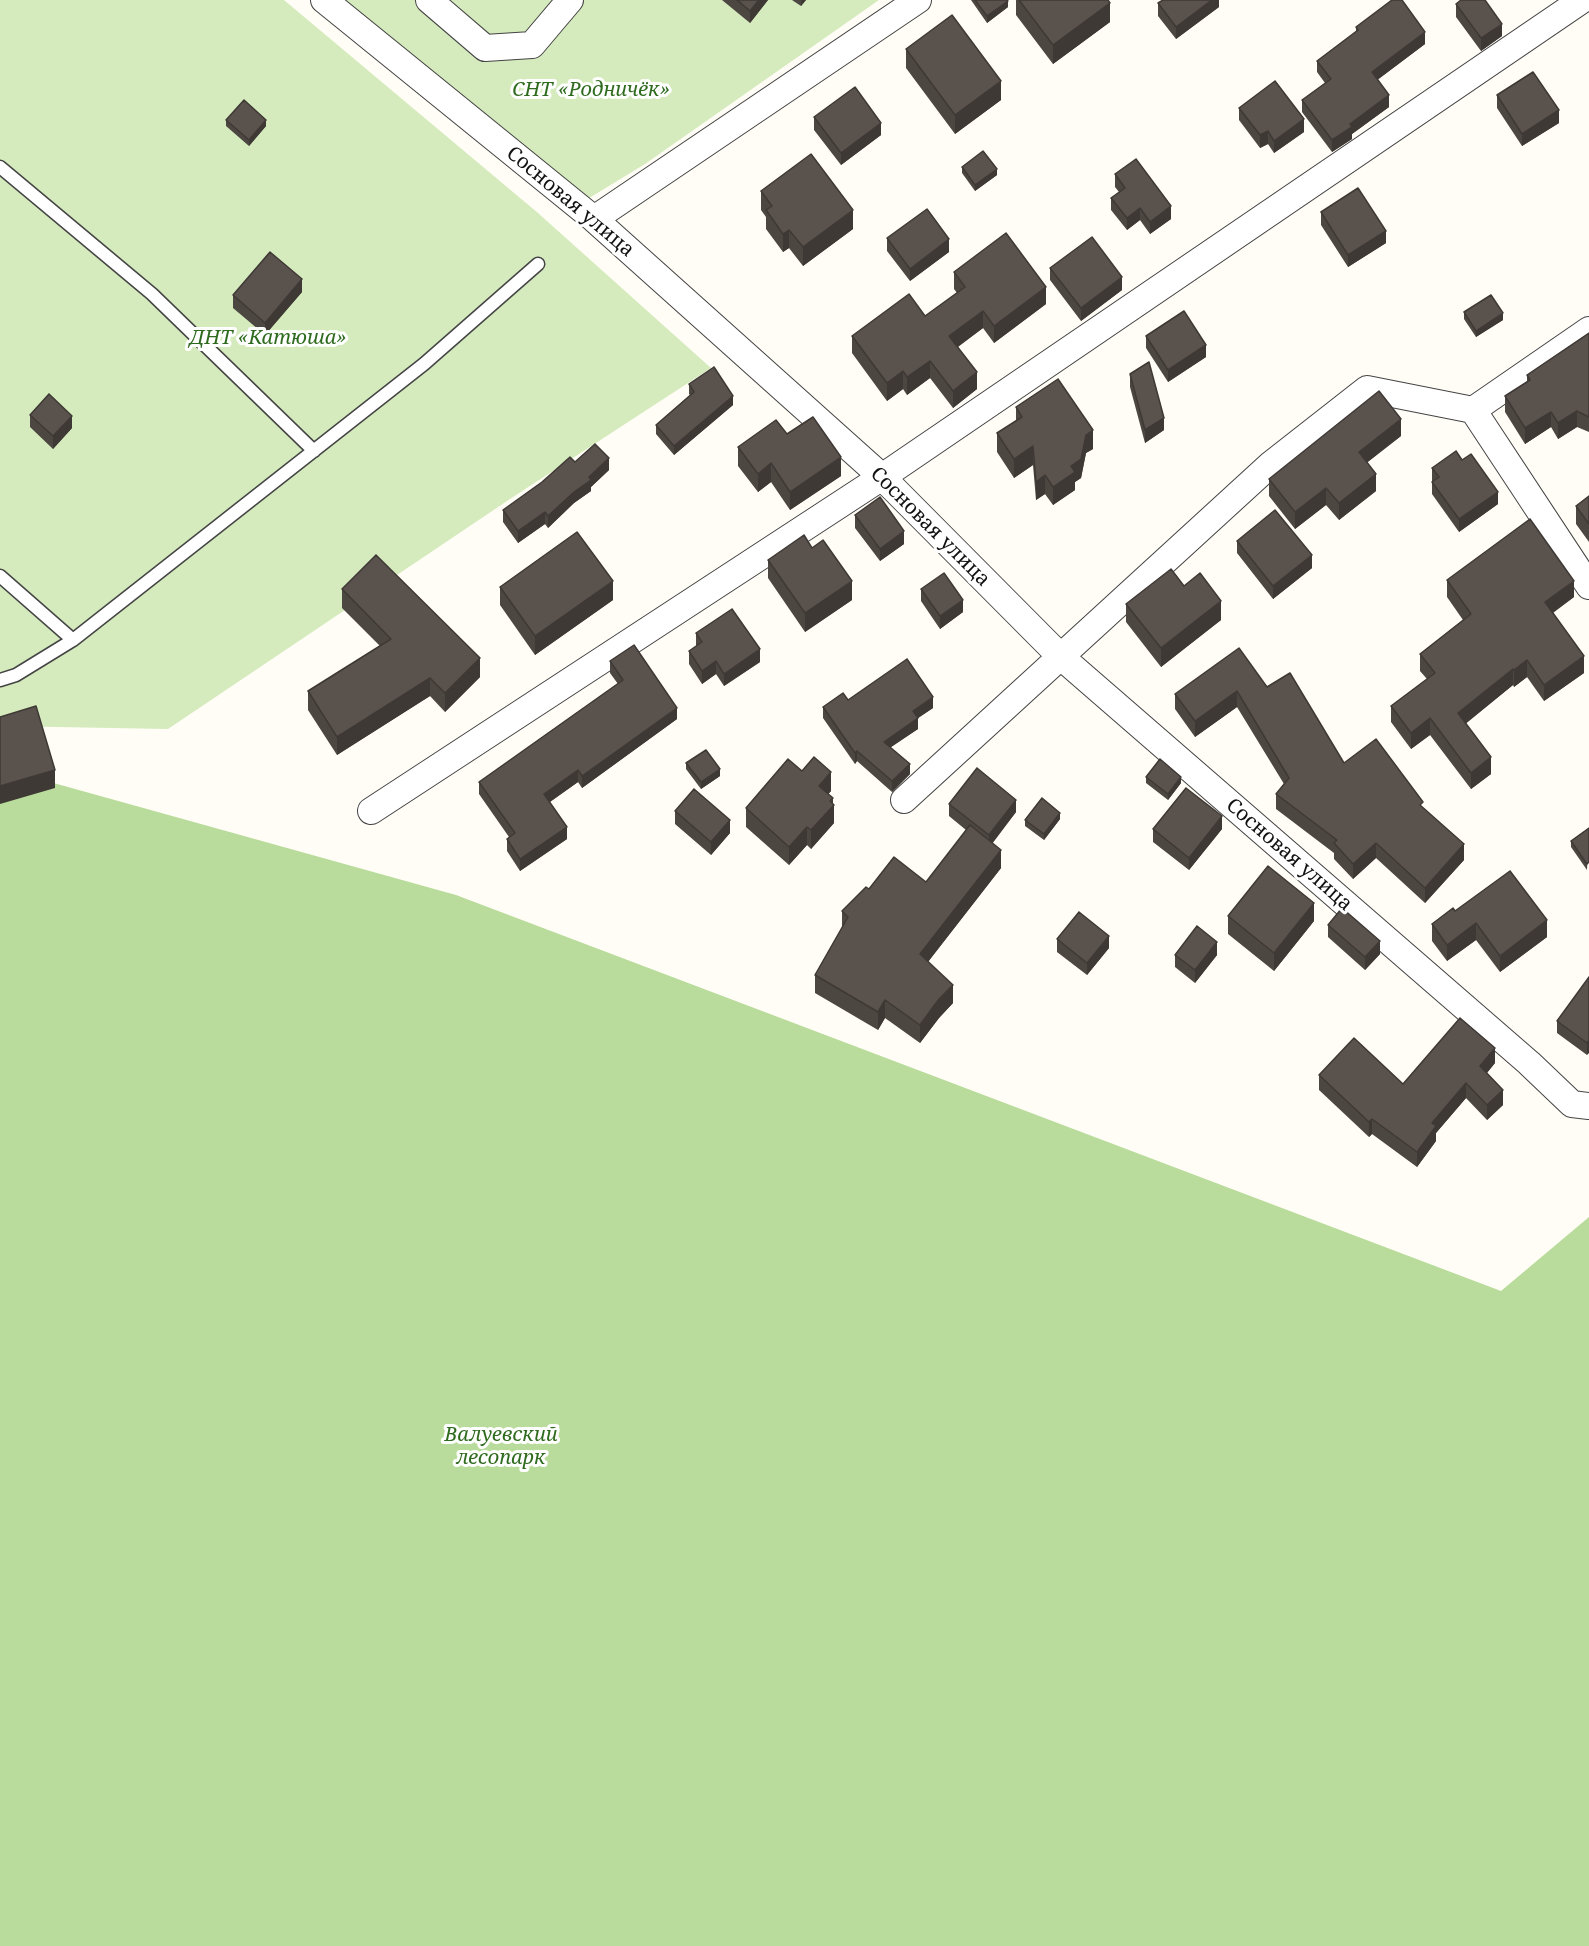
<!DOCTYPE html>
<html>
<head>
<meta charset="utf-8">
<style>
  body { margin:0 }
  canvas { display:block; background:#fffdf5 }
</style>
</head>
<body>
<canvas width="1589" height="1946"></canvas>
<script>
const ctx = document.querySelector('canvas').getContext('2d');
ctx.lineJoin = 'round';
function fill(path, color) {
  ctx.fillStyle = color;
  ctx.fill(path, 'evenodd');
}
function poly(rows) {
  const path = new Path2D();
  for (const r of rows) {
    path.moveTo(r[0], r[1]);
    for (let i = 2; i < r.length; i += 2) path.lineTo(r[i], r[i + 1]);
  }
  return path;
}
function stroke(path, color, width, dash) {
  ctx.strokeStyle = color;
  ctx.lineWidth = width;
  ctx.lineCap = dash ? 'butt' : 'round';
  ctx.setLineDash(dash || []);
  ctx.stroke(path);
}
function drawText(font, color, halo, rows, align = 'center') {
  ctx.font = font + ' "Noto Serif",serif';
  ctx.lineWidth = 6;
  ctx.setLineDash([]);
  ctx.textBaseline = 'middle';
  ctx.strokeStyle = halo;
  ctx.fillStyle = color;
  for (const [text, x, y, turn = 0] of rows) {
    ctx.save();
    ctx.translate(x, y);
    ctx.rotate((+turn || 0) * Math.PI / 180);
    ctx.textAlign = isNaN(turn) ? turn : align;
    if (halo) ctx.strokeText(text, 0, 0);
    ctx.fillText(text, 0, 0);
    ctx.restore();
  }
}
fill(poly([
  [0,0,284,0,538,213,711,368,510,499,168,729,0,726],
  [341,0,879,0,645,164,586,200]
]), '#d5ebbd');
fill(poly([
  [50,782,456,895,1501,1291,1589,1217,1589,1946,0,1946,0,786]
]), '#b9dc9c');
const lane = poly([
  [0,167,152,294,314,451],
  [0,576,73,640],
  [0,680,16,675,73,640,424,364,538,264]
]);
const street = poly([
  [324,0,594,219,882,477,1060,656,1529,1063,1572,1104,1589,1106],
  [429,0,485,48,532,45,570,0],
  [594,219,918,0],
  [1473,410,1589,586],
  [904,800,1270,465,1367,389,1473,410,1589,330],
  [371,811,882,477,1582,0]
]);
stroke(lane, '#444', 15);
stroke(street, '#444', 28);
stroke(lane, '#fff', 12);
stroke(street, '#fff', 26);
fill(poly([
  [722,0,768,0,750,23],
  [792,0,806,0,801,6],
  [971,0,1007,0,1008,7,987,23],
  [1016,0,1108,0,1110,22,1053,64,1016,15],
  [1219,0,1219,7,1176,39,1158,16,1158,3],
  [1456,4,1502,36,1481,51,1456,17],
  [1356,27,1425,44,1377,80,1389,107,1352,134,1352,139,1332,152,1302,112,1302,100,1325,83,1317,72,1317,61,1356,32],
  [906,49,1001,100,955,134,906,68],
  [1497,95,1559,123,1522,146,1497,108],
  [1239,108,1304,132,1274,153,1268,144,1260,148,1239,120],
  [814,117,881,135,841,165,814,130],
  [226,120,266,126,249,146,226,126],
  [962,167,997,175,975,191,962,173],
  [1115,174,1171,219,1150,234,1140,220,1127,230,1111,210,1111,198,1119,192,1115,187],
  [761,191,853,229,803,266,789,248,783,252,766,229,766,217,761,210],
  [1321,212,1386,243,1348,267,1321,225],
  [887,238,949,252,910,281,887,251],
  [1050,268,1122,290,1081,321,1050,280],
  [954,272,1046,304,994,343,983,328,958,347,977,389,953,408,930,378,907,395,903,389,887,401,852,353,852,336,925,316,957,293,954,289],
  [302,292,265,335,233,308,233,295],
  [1464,312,1503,320,1476,337,1464,319],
  [1589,333,1589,432,1577,427,1558,439,1551,427,1525,444,1505,412,1505,396,1527,382,1527,375],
  [1146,336,1206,357,1168,382,1146,348],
  [1130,374,1164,430,1145,443,1130,387],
  [689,384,733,405,674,455,656,434,656,425,690,395,689,394],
  [1016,407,1093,449,1086,453,1081,478,1075,482,1075,490,1053,505,1045,494,1036,500,1033,465,1014,478,997,452,997,433,1016,421],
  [30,415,72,428,53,449,30,427],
  [787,434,841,476,790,510,771,482,758,492,738,466,738,447],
  [1401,436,1367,462,1376,491,1339,520,1326,505,1295,529,1269,496,1269,479],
  [575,462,609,470,591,487,591,491,574,503,548,528,545,524,518,543,503,522,503,510],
  [1432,468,1498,504,1459,532,1432,494],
  [1589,496,1589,542,1576,524,1576,506],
  [855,515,904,544,880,561,855,528],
  [1237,541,1312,568,1273,599,1237,553],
  [768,560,852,600,805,632,768,578],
  [1447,580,1574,597,1553,613,1584,673,1544,701,1527,677,1514,687,1513,685,1466,723,1491,774,1471,789,1430,735,1411,749,1391,722,1391,706,1427,679,1420,671,1420,654,1463,620,1447,597],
  [1184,586,1221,620,1161,667,1126,622,1126,604],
  [500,587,613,600,535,655,500,605],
  [342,589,480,677,445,712,430,696,337,755,308,710,308,691,380,646,342,608],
  [921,589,963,612,940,629,921,601],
  [696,633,760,662,724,686,716,674,702,684,689,664,689,651,696,646],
  [610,661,677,719,582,788,578,782,550,802,567,839,520,871,507,851,507,839,509,837,479,794,479,782,618,684,610,673],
  [1267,687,1344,763,1423,808,1464,860,1425,903,1376,858,1353,879,1334,859,1334,853,1276,809,1276,794,1284,784,1237,707,1195,737,1175,709,1175,694],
  [848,700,933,708,918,718,918,729,890,747,910,774,892,792,857,761,855,764,823,718,823,707],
  [686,763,720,776,701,789,686,769],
  [802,771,831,791,828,794,833,803,834,823,811,849,807,845,789,865,746,827,746,808],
  [1146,777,1181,783,1168,800,1146,783],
  [949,804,1016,812,992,843,1001,868,928,962,953,1003,939,1018,920,1043,885,1018,878,1030,815,993,815,975,842,928,842,911,869,889,926,882,966,830,949,816],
  [675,811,730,833,711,855,675,824],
  [1060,819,1044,840,1025,826,1025,820],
  [1589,828,1587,870,1571,847,1571,841],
  [1153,829,1222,829,1189,870,1153,842],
  [1455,911,1547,937,1500,972,1476,940,1447,961,1432,941,1432,924],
  [1228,916,1314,921,1274,971,1228,934],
  [1328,925,1380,954,1365,970,1328,937],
  [1057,939,1109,948,1087,975,1057,952],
  [1175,955,1217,955,1195,983,1175,967],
  [1589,978,1587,1055,1557,1033,1557,1021],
  [1495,1063,1487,1073,1503,1105,1487,1120,1466,1098,1436,1133,1436,1141,1417,1167,1372,1134,1369,1137,1319,1090,1319,1075,1403,1084]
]), '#4d4742');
fill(poly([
  [759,0,768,0,750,23,750,11],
  [801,0,806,0,801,6],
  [1212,0,1219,0,1219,7,1176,39,1176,27],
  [1008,1,1008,7,987,23,987,16],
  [1110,3,1110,22,1053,64,1053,45],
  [1502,24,1502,36,1481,51,1481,38],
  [1425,32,1425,44,1372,84,1372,72],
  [1001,81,1001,100,955,134,955,115],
  [1389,95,1389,107,1352,134,1352,139,1332,152,1332,140,1350,124],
  [1559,110,1559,123,1522,146,1522,134],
  [1304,119,1304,132,1274,153,1274,141],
  [266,120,266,126,249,146,249,140],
  [881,123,881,135,841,165,841,153],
  [1268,131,1268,144,1260,148,1260,135],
  [997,169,997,175,975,191,975,185],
  [1171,206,1171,219,1150,234,1150,222],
  [1140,208,1140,220,1127,230,1127,218],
  [853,210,853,229,803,266,803,247],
  [789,230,789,248,783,252,783,234],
  [1386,231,1386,243,1348,267,1348,255],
  [949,239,949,252,910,281,910,269],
  [1122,277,1122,290,1081,321,1081,308],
  [302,279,302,292,265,335,265,323],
  [1046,287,1046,304,994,343,994,326],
  [983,311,983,328,949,353,949,336],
  [1503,313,1503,320,1476,337,1476,331],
  [1206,345,1206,357,1168,382,1168,370],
  [930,361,930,378,907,395,907,377],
  [903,371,903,389,887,401,887,383],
  [977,372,977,389,953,408,953,391],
  [733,396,733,405,674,455,674,446],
  [1577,411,1577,427,1558,439,1558,423],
  [1551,412,1551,427,1525,444,1525,428],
  [72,416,72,428,53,449,53,436],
  [1164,418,1164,430,1145,443,1145,430],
  [1401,419,1401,436,1359,469,1359,452],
  [1093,430,1093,449,1086,453,1081,478,1075,482,1075,490,1053,505,1053,487,1071,466,1086,435],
  [1033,446,1033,465,1014,478,1014,459],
  [841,457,841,476,790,510,790,492],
  [609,458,609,470,591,487,591,491,574,503,548,528,548,516],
  [771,463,771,482,758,492,758,474],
  [1376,474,1376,491,1339,520,1339,503],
  [1045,475,1045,494,1036,500,1036,482],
  [1326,488,1326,505,1295,529,1295,512],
  [1498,492,1498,504,1459,532,1459,519],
  [545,512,545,524,518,543,518,531],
  [904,531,904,544,880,561,880,549],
  [1312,555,1312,568,1273,599,1273,586],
  [613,581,613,600,535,655,535,636],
  [852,581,852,600,805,632,805,613],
  [1574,581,1574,597,1545,618,1545,602],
  [963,600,963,612,940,629,940,616],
  [1221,601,1221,620,1161,667,1161,648],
  [760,649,760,662,724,686,724,674],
  [1584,656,1584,673,1544,701,1544,685],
  [480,658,480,677,445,712,445,693],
  [1527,660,1527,677,1514,687,1514,670],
  [716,661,716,674,702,684,702,671],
  [1513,669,1513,685,1458,730,1458,713],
  [430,678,430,696,337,755,337,737],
  [1237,691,1237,707,1195,737,1195,721],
  [933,697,933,708,918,718,918,729,884,752,884,742,913,711],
  [677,708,677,719,582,788,582,776],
  [1430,718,1430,735,1411,749,1411,733],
  [857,751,857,761,855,764,855,753],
  [1491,757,1491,774,1471,789,1471,773],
  [910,764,910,774,892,792,892,781],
  [720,769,720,776,701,789,701,782],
  [55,770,55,788,0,804,0,786],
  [578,770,578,782,544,806,544,794],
  [831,772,831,791,819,805,819,786],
  [1181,777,1181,783,1168,800,1168,794],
  [833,798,833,806,834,805,834,823,811,849,811,830],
  [1016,800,1016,812,989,848,989,835],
  [1060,813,1060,819,1044,840,1044,834],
  [1222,816,1222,829,1189,870,1189,858],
  [730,820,730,833,711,855,711,842],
  [567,827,567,839,520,871,520,859],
  [807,827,807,845,789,865,789,847],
  [1376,843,1376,858,1353,879,1353,864],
  [1464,844,1464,860,1425,903,1425,888],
  [1001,850,1001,868,920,972,920,954],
  [1314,903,1314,921,1274,971,1274,953],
  [1547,920,1547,937,1500,972,1500,956],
  [1476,923,1476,940,1447,961,1447,945],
  [1109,936,1109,948,1087,975,1087,963],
  [1380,941,1380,954,1365,970,1365,957],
  [1217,942,1217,955,1195,983,1195,970],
  [953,985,953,1003,939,1018,920,1043,920,1025,939,999],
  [885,1000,885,1018,878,1030,878,1012],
  [1589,1040,1589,1053,1587,1055,1587,1043],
  [1495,1048,1495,1063,1480,1081,1480,1066],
  [1466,1083,1466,1098,1436,1133,1436,1141,1417,1167,1417,1152,1432,1123],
  [1503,1090,1503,1105,1487,1120,1487,1105],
  [1372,1119,1372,1134,1369,1137,1369,1122]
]), '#3f3936');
const building = poly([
  [737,0,759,0,750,11,737,0],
  [975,0,1007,0,1008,1,987,16,975,0],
  [1019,0,1108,0,1110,3,1053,45,1019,0],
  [1163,0,1212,0,1176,27,1158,3,1163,0],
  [1392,0,1402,0,1425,32,1372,72,1389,95,1350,124,1352,127,1332,140,1302,100,1331,79,1317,61,1358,30,1356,27,1392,0],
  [1461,0,1485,0,1502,24,1481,38,1456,4,1461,0],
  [952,15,1001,81,955,115,906,49,952,15],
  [1533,72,1559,110,1522,134,1497,95,1533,72],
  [1275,81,1304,119,1274,141,1268,131,1260,135,1239,108,1275,81],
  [855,87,881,123,841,153,814,117,855,87],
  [244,100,266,120,249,140,226,120,244,100],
  [983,151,997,169,975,185,962,167,983,151],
  [811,154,853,210,803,247,789,230,783,234,766,210,772,206,761,191,811,154],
  [1136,159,1171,206,1150,222,1140,208,1127,218,1111,198,1125,188,1115,174,1136,159],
  [1358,188,1386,231,1348,255,1321,212,1358,188],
  [927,209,949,239,910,269,887,238,927,209],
  [1006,233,1046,287,994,326,983,311,949,336,977,372,953,391,930,361,907,377,903,371,887,383,852,336,909,294,925,316,965,287,954,272,1006,233],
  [1092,237,1122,277,1081,308,1050,268,1092,237],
  [270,252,302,279,265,323,233,295,270,252],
  [1491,295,1503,313,1476,331,1464,312,1491,295],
  [1184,311,1206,345,1168,370,1146,336,1184,311],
  [1589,333,1589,417,1577,411,1558,423,1551,412,1525,428,1505,396,1530,380,1527,375,1589,333],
  [1149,362,1164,418,1145,430,1130,374,1149,362],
  [714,367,733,396,674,446,656,425,694,392,689,384,714,367],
  [1058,379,1093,430,1086,435,1081,459,1071,466,1075,472,1053,487,1045,475,1036,482,1033,446,1014,459,997,433,1022,417,1016,407,1058,379],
  [1379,391,1401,419,1359,452,1376,474,1339,503,1326,488,1295,512,1269,479,1379,391],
  [49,394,72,416,53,436,30,415,49,394],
  [813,417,841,457,790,492,771,463,758,474,738,447,776,420,787,434,813,417],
  [595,444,609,458,589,477,591,480,574,492,548,516,545,512,518,531,503,510,542,482,570,457,575,462,595,444],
  [1456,451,1462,460,1471,454,1498,492,1459,519,1432,482,1439,477,1432,468,1456,451],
  [1589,496,1589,524,1576,506,1589,496],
  [880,497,904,531,880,549,855,515,880,497],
  [1275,510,1312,555,1273,586,1237,541,1275,510],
  [1530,519,1574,581,1545,602,1584,656,1544,685,1527,660,1514,670,1513,669,1458,713,1491,757,1471,773,1430,718,1411,733,1391,706,1435,673,1420,654,1471,614,1447,580,1530,519],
  [577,532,613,581,535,636,500,587,577,532],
  [804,535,812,548,823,540,852,581,805,613,768,560,804,535],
  [376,555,480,658,445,693,430,678,337,737,308,691,391,639,342,589,376,555],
  [1171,569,1184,586,1200,573,1221,601,1161,648,1126,604,1171,569],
  [944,573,963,600,940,616,921,589,944,573],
  [732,609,760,649,724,674,716,661,702,671,689,651,702,642,696,633,732,609],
  [634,645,677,708,582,776,578,770,544,794,567,827,520,859,507,839,515,833,479,782,623,680,610,661,634,645],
  [1239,648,1267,687,1290,673,1344,763,1376,739,1423,802,1420,805,1464,844,1425,888,1376,843,1353,864,1334,843,1337,840,1276,794,1289,778,1237,691,1195,721,1175,694,1239,648],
  [907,659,933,697,913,711,918,718,884,742,910,764,892,781,857,751,855,753,823,707,843,693,848,700,907,659],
  [36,706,55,770,0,786,0,717,36,706],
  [706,750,720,769,701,782,686,763,706,750],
  [814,757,831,772,819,786,833,798,830,801,834,805,811,830,807,827,789,847,746,808,788,759,802,771,814,757],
  [1160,759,1181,777,1168,794,1146,777,1160,759],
  [977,768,1016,800,989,835,949,804,977,768],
  [1186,788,1222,816,1189,858,1153,829,1186,788],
  [694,789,730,820,711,842,675,811,694,789],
  [1042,798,1060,813,1044,834,1025,820,1042,798],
  [970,825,1001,850,920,954,953,985,939,999,920,1025,885,1000,878,1012,815,975,848,917,842,911,866,887,869,889,894,857,926,882,970,825],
  [1589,828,1589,862,1587,864,1571,841,1589,828],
  [1268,866,1314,903,1274,953,1228,916,1268,866],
  [1510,871,1547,920,1500,956,1476,923,1447,945,1432,924,1453,908,1455,911,1510,871],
  [1342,908,1380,941,1365,957,1328,925,1342,908],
  [1079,912,1109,936,1087,963,1057,939,1079,912],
  [1197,926,1217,942,1195,970,1175,955,1197,926],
  [1589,977,1589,1040,1587,1043,1557,1021,1589,977],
  [1460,1018,1495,1048,1480,1066,1503,1090,1487,1105,1466,1083,1432,1123,1436,1126,1417,1152,1372,1119,1369,1122,1319,1075,1354,1038,1403,1084,1460,1018]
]);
fill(building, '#5a524d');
stroke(building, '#3f3936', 1.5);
drawText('italic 20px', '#2f6b1f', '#fff', [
  ["СНТ «Родничёк»",591,90],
  ["ДНТ «Катюша»",268,338],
  ["Валуевский",501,1435],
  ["лесопарк",501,1458]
]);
drawText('20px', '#111', '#fff', [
  ["Сосновая улица",570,202,40],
  ["Сосновая улица",930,527,45],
  ["Сосновая улица",1289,855,41]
]);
</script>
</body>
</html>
